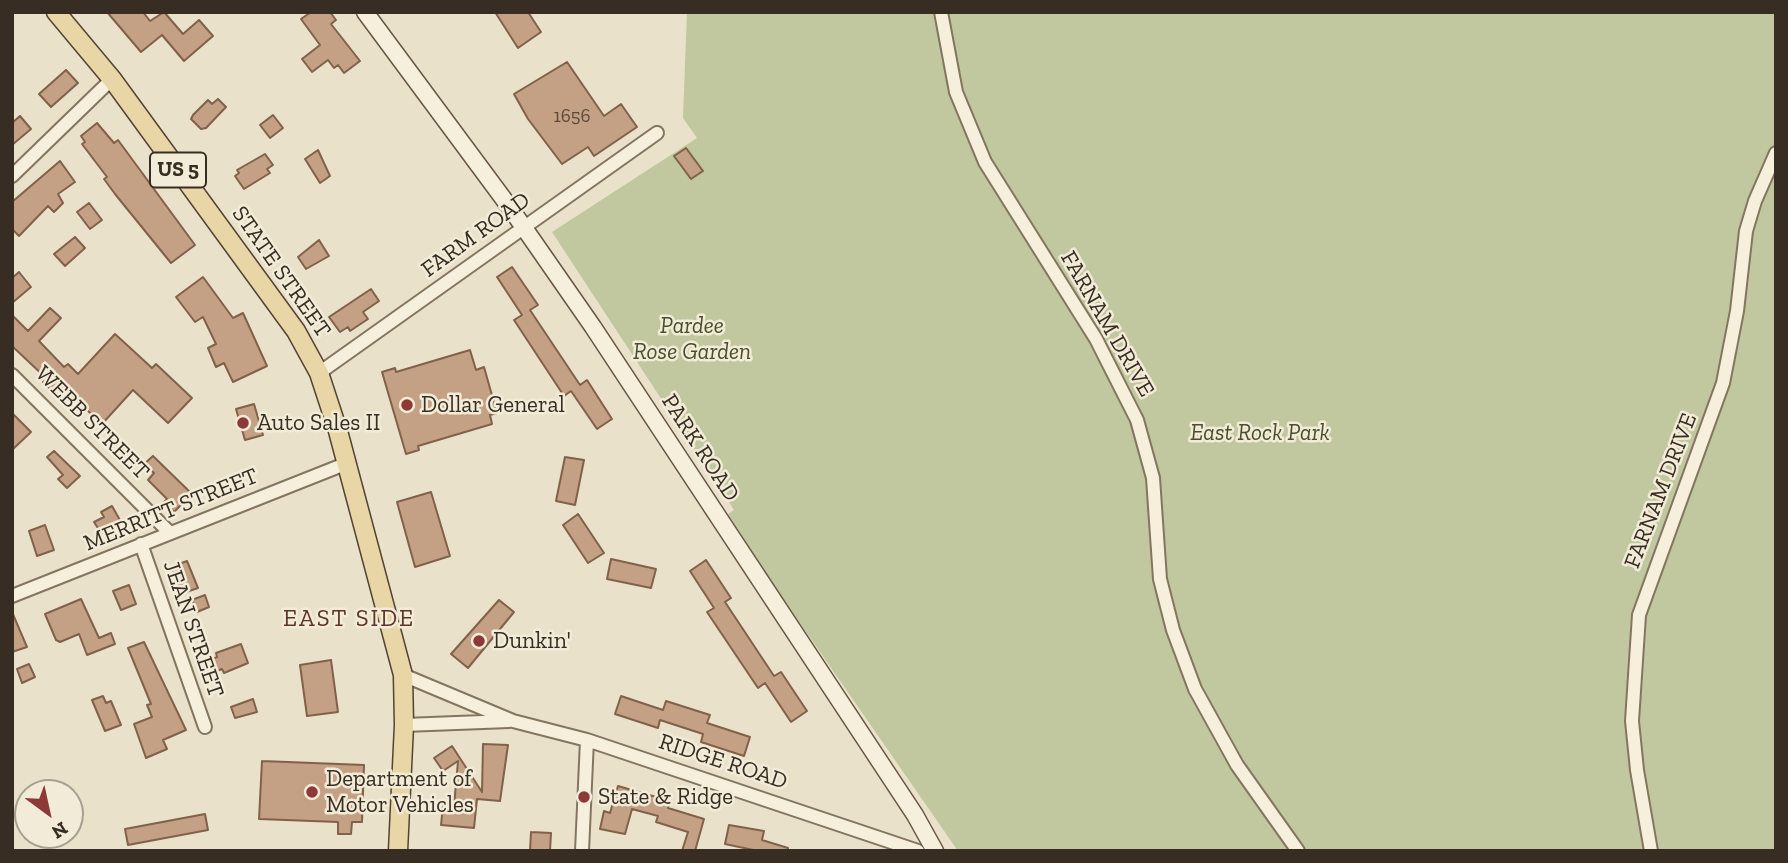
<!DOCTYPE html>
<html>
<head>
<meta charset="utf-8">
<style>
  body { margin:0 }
  #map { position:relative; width:1788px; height:863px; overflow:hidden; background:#eae1ca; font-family:"Zilla Slab",serif }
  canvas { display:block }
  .frame { position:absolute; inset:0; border:14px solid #372d22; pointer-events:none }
  .north { position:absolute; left:14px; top:779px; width:70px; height:70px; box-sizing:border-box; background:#f2ebd8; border:2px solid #a79f8f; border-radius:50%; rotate:147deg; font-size:19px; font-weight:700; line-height:28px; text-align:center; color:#372d22 }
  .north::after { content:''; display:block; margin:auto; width:24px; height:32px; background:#8d3937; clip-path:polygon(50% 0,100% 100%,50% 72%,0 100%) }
</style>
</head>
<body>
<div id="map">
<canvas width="1788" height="863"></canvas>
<div class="frame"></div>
<div class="north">N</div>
</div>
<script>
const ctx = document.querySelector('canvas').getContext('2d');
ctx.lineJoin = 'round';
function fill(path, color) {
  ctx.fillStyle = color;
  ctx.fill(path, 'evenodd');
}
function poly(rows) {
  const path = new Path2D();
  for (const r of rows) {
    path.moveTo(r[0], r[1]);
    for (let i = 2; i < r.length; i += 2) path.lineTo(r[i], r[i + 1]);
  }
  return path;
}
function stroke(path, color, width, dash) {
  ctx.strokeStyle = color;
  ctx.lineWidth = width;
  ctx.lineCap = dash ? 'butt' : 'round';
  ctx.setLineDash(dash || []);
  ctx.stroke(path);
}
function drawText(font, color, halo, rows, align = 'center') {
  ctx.font = font + ' "Zilla Slab",serif';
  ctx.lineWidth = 5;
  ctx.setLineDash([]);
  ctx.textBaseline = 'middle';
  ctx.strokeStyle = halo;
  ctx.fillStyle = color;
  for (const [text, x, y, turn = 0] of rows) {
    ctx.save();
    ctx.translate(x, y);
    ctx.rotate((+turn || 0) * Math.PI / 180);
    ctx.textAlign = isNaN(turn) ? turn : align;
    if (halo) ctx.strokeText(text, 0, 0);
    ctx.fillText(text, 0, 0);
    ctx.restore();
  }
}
fill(poly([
  [687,12,1776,12,1776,851,958,851,777,590,728,514,734,510,552,232,697,138,683,118]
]), '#c1c79e');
const building = poly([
  [107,12,143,12,150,21,164,12,183,34,199,20,213,36,184,61,162,35,141,52,107,12],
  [311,12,330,12,336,20,331,24,360,61,344,73,338,65,334,68,328,60,312,72,302,59,320,45,301,19,311,12],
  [495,12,528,12,541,32,518,48,495,12],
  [567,62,604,116,621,104,637,127,594,156,588,147,562,164,528,119,514,94,567,62],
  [66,70,78,83,51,107,39,94,66,70],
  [218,99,226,107,206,128,201,129,191,119,193,115,208,100,212,104,218,99],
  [273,115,283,128,270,138,260,125,273,115],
  [20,116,31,129,12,145,12,123,20,116],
  [97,123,114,143,118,140,195,245,171,263,115,194,104,179,107,177,82,144,85,142,81,136,97,123],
  [686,148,703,171,691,179,674,156,686,148],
  [318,150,330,176,320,183,305,159,318,150],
  [265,154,273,165,267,169,270,173,244,189,235,176,239,173,237,170,265,154],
  [60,161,75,182,58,194,63,203,54,212,48,206,19,236,12,229,12,202,60,161],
  [89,203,102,220,90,229,77,212,89,203],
  [75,237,85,248,65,266,54,254,75,237],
  [319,240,329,256,306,269,298,257,319,240],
  [512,267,538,305,530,310,580,385,587,380,612,419,597,429,571,391,564,396,514,320,522,315,497,277,512,267],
  [19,272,31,287,12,303,12,278,19,272],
  [203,277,233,318,243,313,267,366,233,382,224,363,216,367,208,348,216,344,203,317,195,322,176,297,203,277],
  [371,289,379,301,363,312,368,319,350,331,348,327,340,332,329,317,371,289],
  [50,308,61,318,39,341,64,367,68,364,78,374,115,334,152,368,156,364,192,398,168,423,133,390,102,424,61,386,54,393,43,382,47,379,12,346,12,315,28,331,50,308],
  [470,350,476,370,484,367,497,413,490,415,492,424,418,446,419,450,406,454,382,372,395,368,396,372,470,350],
  [254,404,263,435,245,440,236,409,254,404],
  [12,413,31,432,12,450,12,413],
  [54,451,80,476,67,488,58,479,63,475,47,457,54,451],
  [153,456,192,494,174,512,164,502,167,499,148,480,154,473,144,464,153,456],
  [565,457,584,460,575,505,556,501,565,457],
  [431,492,450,556,415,567,397,502,431,492],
  [112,506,121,522,101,533,94,522,104,517,101,512,112,506],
  [578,514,604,553,588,563,563,525,578,514],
  [45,525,54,550,37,556,29,531,45,525],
  [611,559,656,569,651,588,607,579,611,559],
  [706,560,731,598,725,602,774,676,781,672,807,711,791,722,765,683,758,688,707,612,714,608,690,571,706,560],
  [187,561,198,588,180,594,171,567,187,561],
  [129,585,136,604,121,610,113,591,129,585],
  [205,595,209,607,197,612,192,600,205,595],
  [81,599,99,638,111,633,115,644,87,655,79,634,60,642,56,640,45,614,81,599],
  [499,600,514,612,468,668,451,654,499,600],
  [12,612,27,647,12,652,12,612],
  [144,642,186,730,163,740,167,749,146,758,134,724,152,717,147,705,151,704,128,648,144,642],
  [241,644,248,663,224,673,222,669,217,671,212,659,217,657,216,653,241,644],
  [331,660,338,712,307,716,300,665,331,660],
  [29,664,35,677,22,683,17,669,29,664],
  [103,696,106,703,111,701,121,725,105,731,92,700,103,696],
  [621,696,663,710,666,701,710,715,707,723,750,737,744,756,701,742,703,734,660,720,658,728,615,714,621,696],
  [253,699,257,712,235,718,231,707,253,699],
  [483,744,508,745,500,801,477,799,474,828,441,825,443,805,454,806,458,761,443,771,434,758,452,746,482,792,483,744],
  [262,761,364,765,362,822,352,822,351,834,338,834,338,822,259,819,262,761],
  [618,786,670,801,668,808,704,819,695,851,682,851,688,832,656,822,658,816,632,809,625,834,600,829,604,811,610,813,618,786],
  [205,814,208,830,128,845,125,829,205,814],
  [729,825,764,831,762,840,788,848,788,851,758,851,725,844,729,825],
  [531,832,551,833,550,851,530,851,531,832]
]);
fill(building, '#c4a084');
stroke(building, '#816149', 2);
const street = poly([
  [941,12,956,92,985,162,1096,339,1137,420,1153,478,1160,579,1173,630,1195,689,1237,765,1298,851],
  [12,176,112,79],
  [319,373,657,133],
  [12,375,170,533],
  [141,544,205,727],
  [12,596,345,464],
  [403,675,513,721,587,740,918,851],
  [404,725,509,721],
  [582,851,587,740],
  [1651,851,1637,770,1632,721,1639,615,1723,383,1737,311,1746,231,1755,201,1776,153]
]);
const secondary = poly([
  [365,12,511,209,593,327,915,815,935,851]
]);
const primary = poly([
  [56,12,112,79,296,331,319,373,338,431,403,675,404,725,398,851]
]);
stroke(street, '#847560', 16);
stroke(secondary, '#665643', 19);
stroke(primary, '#534333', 21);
stroke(street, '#f5efdc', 12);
stroke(secondary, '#f5efdc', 16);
stroke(primary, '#e8d6a6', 18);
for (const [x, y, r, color] of [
  [407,405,7,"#8d3937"],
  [243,423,7,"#8d3937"],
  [479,641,7,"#8d3937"],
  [312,792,7,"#8d3937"],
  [584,797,7,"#8d3937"]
]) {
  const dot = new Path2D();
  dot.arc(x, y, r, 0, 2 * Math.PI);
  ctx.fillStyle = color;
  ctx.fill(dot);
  stroke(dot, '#f2ebd8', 2.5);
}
drawText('19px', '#5a4a3a', null, [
  ["1656",572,117]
]);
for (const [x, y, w] of [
  [178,170,56]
]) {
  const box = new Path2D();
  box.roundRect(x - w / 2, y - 17.5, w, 35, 5);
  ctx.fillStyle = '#f2ebd8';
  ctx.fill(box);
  stroke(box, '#372d22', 2);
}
drawText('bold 21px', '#372d22', null, [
  ["US 5",178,170]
]);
drawText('23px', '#372d22', '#f2ebd8', [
  ["FARM ROAD",476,235,-36],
  ["STATE STREET",281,272,55],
  ["FARNAM DRIVE",1107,324,60],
  ["WEBB STREET",92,423,45],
  ["PARK ROAD",700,448,57],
  ["FARNAM DRIVE",1661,491,-69],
  ["MERRITT STREET",171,510,-22],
  ["JEAN STREET",193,629,71],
  ["RIDGE ROAD",723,762,18]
]);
drawText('italic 23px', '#46512b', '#f2ebd8', [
  ["Pardee",692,326],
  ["Rose Garden",692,352],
  ["East Rock Park",1260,433]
]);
drawText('23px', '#372d22', '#f2ebd8', [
  ["Dollar General",421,405],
  ["Auto Sales II",257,423],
  ["Dunkin'",493,641],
  ["Department of",326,779],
  ["Motor Vehicles",326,805],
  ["State & Ridge",598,797]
], 'left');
ctx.letterSpacing = '2px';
drawText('24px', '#5e3426', '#f2ebd8', [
  ["EAST SIDE",349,619]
]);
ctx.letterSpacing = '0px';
</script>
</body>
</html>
